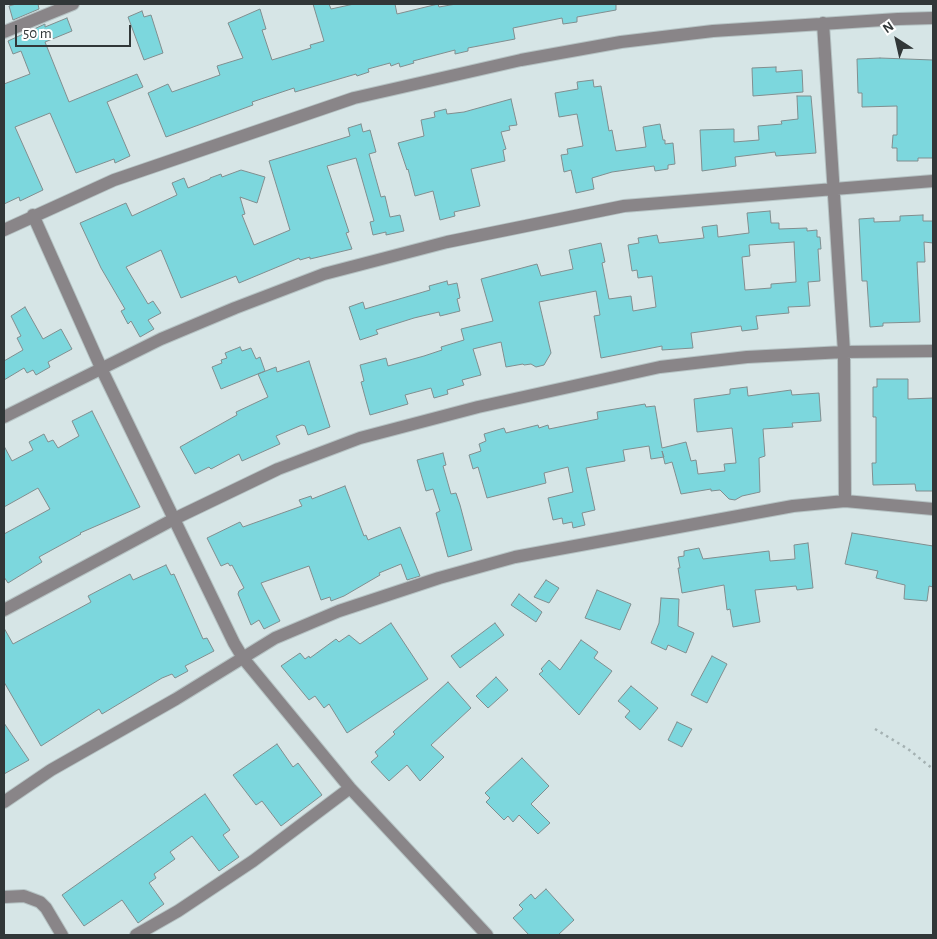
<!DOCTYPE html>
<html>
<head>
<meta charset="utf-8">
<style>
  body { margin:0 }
  #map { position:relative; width:937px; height:939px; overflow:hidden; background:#d6e5e6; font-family:"Alegreya Sans",sans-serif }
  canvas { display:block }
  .frame { position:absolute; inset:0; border:5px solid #313738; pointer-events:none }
  .north { position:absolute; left:872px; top:15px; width:50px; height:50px; -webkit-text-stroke:4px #fff; paint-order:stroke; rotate:325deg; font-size:14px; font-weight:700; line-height:20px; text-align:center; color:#313738 }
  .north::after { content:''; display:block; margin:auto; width:18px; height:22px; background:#313738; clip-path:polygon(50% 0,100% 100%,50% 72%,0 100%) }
  .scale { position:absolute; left:15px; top:25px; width:116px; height:22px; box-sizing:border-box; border:2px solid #313738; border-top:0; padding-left:6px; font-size:15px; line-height:18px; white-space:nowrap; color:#313738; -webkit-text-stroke:4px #fff; paint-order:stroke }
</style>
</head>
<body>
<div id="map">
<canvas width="937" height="939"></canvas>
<div class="frame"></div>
<div class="north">N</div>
<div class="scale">50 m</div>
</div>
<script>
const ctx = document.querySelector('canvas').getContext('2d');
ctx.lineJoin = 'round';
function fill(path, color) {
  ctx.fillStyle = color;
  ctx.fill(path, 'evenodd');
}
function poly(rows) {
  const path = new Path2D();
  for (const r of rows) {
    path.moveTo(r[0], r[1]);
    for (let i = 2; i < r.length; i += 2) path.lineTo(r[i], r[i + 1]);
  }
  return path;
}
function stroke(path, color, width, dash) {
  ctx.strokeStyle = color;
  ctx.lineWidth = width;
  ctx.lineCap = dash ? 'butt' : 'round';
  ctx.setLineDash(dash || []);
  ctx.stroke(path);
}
const building = poly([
  [16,4,38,4,39,9,13,20,9,6,16,4],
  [313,4,329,4,331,9,354,4,395,4,397,14,438,4,439,7,456,4,616,4,616,10,577,17,577,22,563,24,562,18,513,28,515,39,468,48,468,51,455,54,455,50,413,61,414,63,400,67,399,63,391,66,390,63,368,69,369,72,357,76,356,74,295,92,294,88,252,102,253,105,166,137,148,93,168,84,172,92,220,75,217,66,243,58,228,23,260,9,266,29,262,30,272,60,311,48,310,45,324,41,313,4],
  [142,11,144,17,151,15,163,53,144,60,128,17,142,11],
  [67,18,72,31,45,42,69,102,137,74,143,87,107,102,130,156,115,163,114,159,76,173,50,113,15,127,43,190,20,201,19,197,4,204,4,84,30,74,21,51,13,54,8,41,45,24,45,27,67,18],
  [880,58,933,60,933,158,918,158,918,161,897,161,897,148,892,148,893,135,897,135,897,106,862,107,862,93,858,93,857,59,880,58],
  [776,67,776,72,802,70,803,92,753,96,752,68,776,67],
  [593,80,594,87,601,86,609,131,612,130,616,151,646,147,643,127,660,124,663,140,665,140,665,144,673,143,675,164,668,165,668,169,655,171,654,166,612,172,592,178,594,189,576,193,571,170,564,172,561,155,568,154,567,149,583,146,577,114,559,117,555,93,578,89,577,82,593,80],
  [797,96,811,96,816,153,776,156,775,152,735,157,736,166,702,171,700,130,734,129,734,142,759,140,758,126,782,124,781,121,798,119,797,96],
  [511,99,517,125,509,126,510,130,501,132,506,149,503,150,505,161,471,169,480,206,454,212,455,216,440,220,433,191,415,196,408,169,407,170,398,143,424,136,421,120,435,117,434,112,446,109,447,114,464,112,511,99],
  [361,124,363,132,370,130,376,152,369,154,381,197,385,196,390,217,400,215,404,231,386,235,386,232,373,235,370,222,374,221,356,158,327,166,349,232,346,233,352,249,310,259,310,257,300,260,299,258,239,283,236,276,181,298,161,250,126,267,148,304,153,301,161,313,148,320,154,329,140,337,131,321,128,324,121,311,125,309,101,268,80,223,126,203,132,216,177,195,172,183,184,178,188,188,210,179,210,178,221,174,222,177,241,170,265,177,257,203,240,197,245,214,242,215,254,245,290,230,269,161,350,136,348,128,361,124],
  [770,211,771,223,779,223,779,229,807,228,807,231,817,230,817,237,820,237,821,249,818,249,820,281,808,282,810,306,788,307,789,313,756,316,758,329,742,331,741,326,691,333,693,348,662,350,662,346,601,358,594,316,600,315,596,291,539,302,551,353,544,365,536,367,531,364,524,365,523,364,506,367,501,342,473,349,481,375,462,380,464,385,447,390,448,394,434,398,431,388,405,395,408,404,370,415,361,382,364,381,360,365,386,358,388,366,424,356,442,350,441,347,464,340,461,329,493,321,481,279,537,264,541,276,573,269,569,250,601,243,605,262,602,263,609,299,631,296,633,311,656,307,652,276,638,278,637,270,632,271,628,245,639,243,638,238,657,235,659,243,704,238,702,227,717,225,718,237,749,233,747,213,770,211],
  [794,242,796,282,771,284,771,288,745,290,742,257,750,256,749,245,794,242],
  [923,215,923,221,933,221,933,243,924,242,925,262,917,262,920,322,883,323,883,326,870,327,867,281,862,281,859,219,874,218,874,222,900,221,900,216,923,215],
  [447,281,448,285,457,283,460,298,457,299,460,311,440,316,439,312,414,318,376,330,378,334,360,340,349,307,363,302,365,309,430,290,429,286,447,281],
  [25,307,43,339,61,329,72,349,48,362,50,367,36,375,33,370,27,373,24,368,4,380,4,361,23,350,17,338,21,336,11,316,25,307],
  [240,347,242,351,251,348,256,359,260,357,265,371,221,389,212,367,222,363,221,360,227,358,225,353,240,347],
  [309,361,330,427,308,435,305,426,302,425,276,436,280,444,242,461,239,454,211,469,209,467,195,474,180,447,237,415,236,412,268,397,258,374,276,367,277,372,309,361],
  [877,379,908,379,908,399,933,398,933,491,916,491,915,484,873,485,872,463,876,463,876,417,873,417,873,387,877,387,877,379],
  [747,387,748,396,791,390,792,395,819,393,821,421,792,423,793,427,763,429,765,456,759,458,760,492,742,496,735,500,729,499,720,490,711,491,711,489,681,494,672,462,665,464,662,451,664,457,651,459,649,446,623,450,625,461,586,468,595,510,582,513,585,525,573,528,572,522,563,524,562,518,553,520,548,498,573,492,568,467,544,473,546,483,487,498,478,467,473,469,469,455,481,451,479,444,486,441,484,434,504,428,506,433,538,425,539,428,548,425,549,429,598,419,597,412,645,404,646,407,655,406,662,448,686,442,691,461,696,460,698,474,725,471,724,464,736,463,732,428,697,432,694,399,730,394,730,389,747,387],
  [92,411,140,507,80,533,81,534,39,557,42,562,8,583,4,577,4,534,50,509,38,488,4,507,4,446,12,461,33,450,29,442,44,434,48,442,53,440,58,448,79,436,72,421,92,411],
  [443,453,446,465,443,466,451,494,456,493,460,505,472,550,448,557,436,513,440,511,433,489,426,491,417,460,443,453],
  [345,486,364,536,366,535,368,540,400,527,420,576,407,580,401,564,379,573,380,575,344,596,331,601,330,597,321,600,309,566,261,583,280,621,264,629,259,620,251,625,238,594,239,591,244,588,232,565,230,566,228,563,221,566,207,538,240,522,243,527,302,506,299,500,311,496,312,499,345,486],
  [852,533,933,546,933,587,929,586,927,601,904,599,905,585,876,578,878,571,845,564,852,533],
  [808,543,813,588,797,590,796,586,755,590,760,622,733,627,730,609,727,610,724,585,682,593,678,568,680,568,678,557,684,556,684,551,699,548,703,559,769,551,770,561,795,559,794,545,808,543],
  [166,565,171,575,174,574,203,639,207,638,214,651,185,666,188,671,175,678,172,674,162,678,102,714,99,709,41,746,4,682,4,628,13,644,91,602,88,596,130,574,133,580,166,565],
  [546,580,559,588,549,603,534,597,546,580],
  [597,590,631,604,620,630,585,618,597,590],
  [519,594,542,612,536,622,511,605,519,594],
  [661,598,679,599,678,626,694,633,686,653,668,645,666,650,651,643,659,623,661,598],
  [391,623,428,679,347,733,329,704,324,708,315,696,309,700,281,666,300,653,305,659,309,656,310,658,336,639,339,642,349,635,360,644,391,623],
  [495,623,504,635,460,668,451,656,495,623],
  [581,640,598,652,594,658,612,671,579,715,539,674,543,671,541,669,549,660,560,670,581,640],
  [712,656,727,664,707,703,691,695,712,656],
  [496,677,508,690,488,708,476,696,496,677],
  [448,682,471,708,431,745,444,757,420,781,407,765,389,781,371,762,378,756,375,752,395,734,393,732,448,682],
  [631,686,658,708,640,730,625,717,630,711,618,701,631,686],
  [677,722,692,729,682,747,668,740,677,722],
  [4,723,29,760,4,774,4,723],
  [277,744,293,767,298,763,322,795,281,826,262,801,256,805,233,775,277,744],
  [522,758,549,786,531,804,550,823,538,834,519,815,513,822,508,816,504,820,486,802,490,798,485,793,522,758],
  [205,794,230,830,223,835,239,857,219,871,192,836,170,852,175,859,154,874,156,878,149,883,164,904,138,923,122,900,84,926,62,895,205,794],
  [546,889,574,920,558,935,529,935,513,918,523,909,519,905,531,894,535,899,546,889]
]);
fill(building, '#7cd7dd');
stroke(building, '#808e8f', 1);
const minor = poly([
  [823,23,844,352,845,501],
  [4,32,73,4],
  [33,215,102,370,234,643,243,658,350,788,487,935],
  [4,230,114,180,354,98,521,60,621,42,713,31,898,19,933,18],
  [4,417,161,339,235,308,324,274,447,242,624,206,933,181],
  [4,610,174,519,278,469,360,438,478,407,660,367,747,357,844,352,933,351],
  [4,802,51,770,176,699,275,638,339,611,439,578,515,557,793,506,845,501,933,509],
  [4,897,24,896,40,902,46,908,62,935],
  [136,935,178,911,253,861,350,788]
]);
stroke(minor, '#b5c2c3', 14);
stroke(poly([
  [875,729,908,749,933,769]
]), '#a4b1b2', 2.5, [2.5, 4]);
stroke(minor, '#898588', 12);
</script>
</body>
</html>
